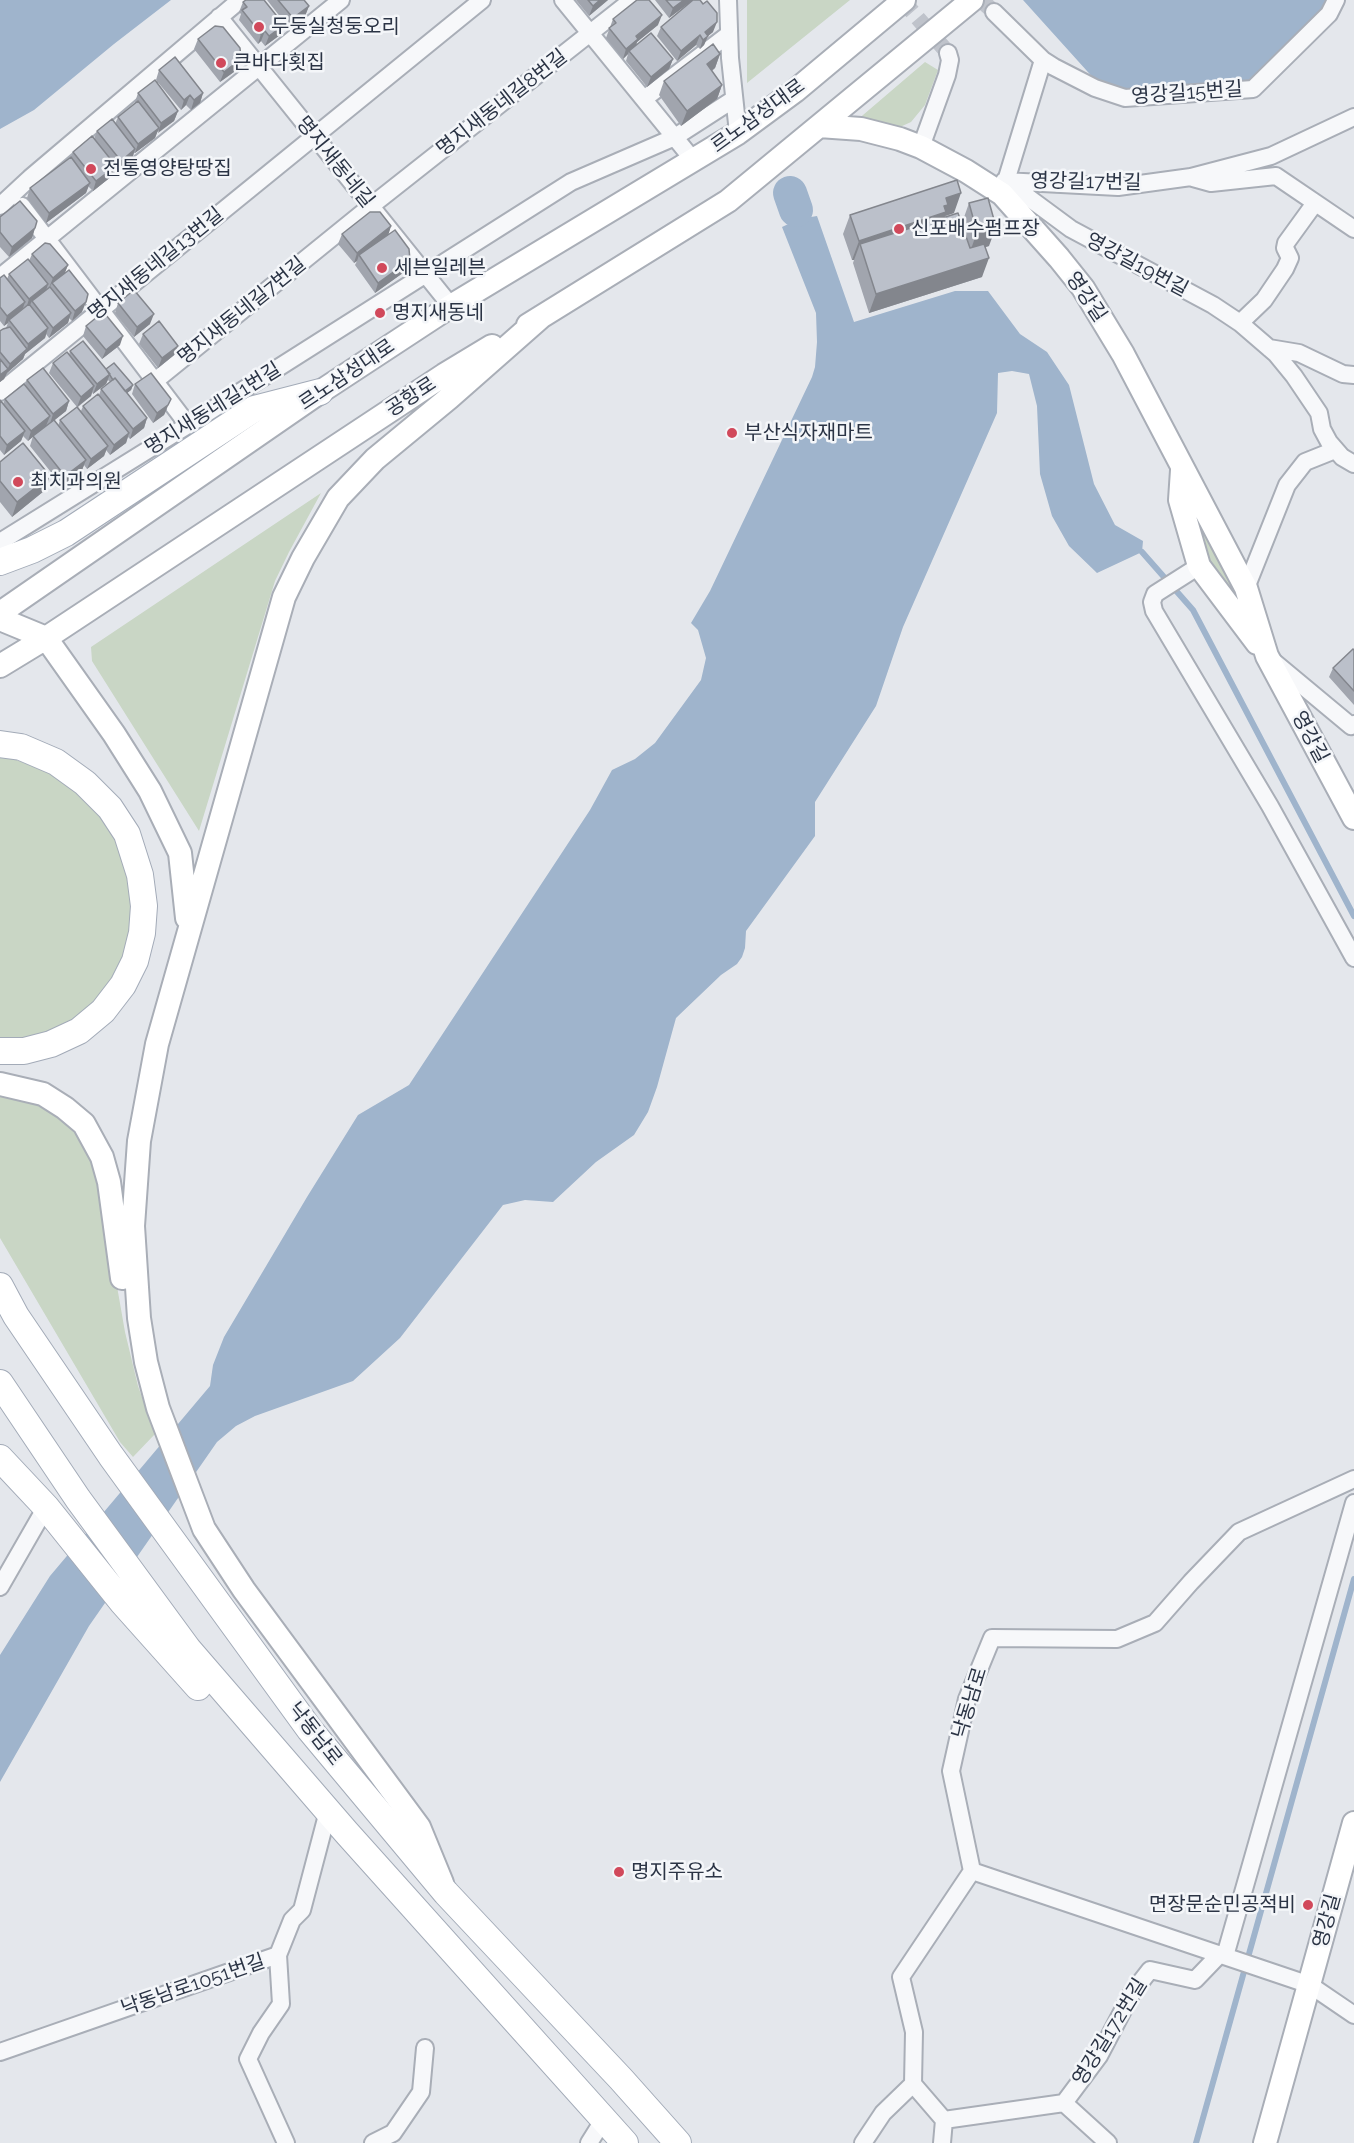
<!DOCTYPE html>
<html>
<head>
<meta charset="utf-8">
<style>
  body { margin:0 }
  canvas { display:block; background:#e4e7ec }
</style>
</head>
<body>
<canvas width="1354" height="2143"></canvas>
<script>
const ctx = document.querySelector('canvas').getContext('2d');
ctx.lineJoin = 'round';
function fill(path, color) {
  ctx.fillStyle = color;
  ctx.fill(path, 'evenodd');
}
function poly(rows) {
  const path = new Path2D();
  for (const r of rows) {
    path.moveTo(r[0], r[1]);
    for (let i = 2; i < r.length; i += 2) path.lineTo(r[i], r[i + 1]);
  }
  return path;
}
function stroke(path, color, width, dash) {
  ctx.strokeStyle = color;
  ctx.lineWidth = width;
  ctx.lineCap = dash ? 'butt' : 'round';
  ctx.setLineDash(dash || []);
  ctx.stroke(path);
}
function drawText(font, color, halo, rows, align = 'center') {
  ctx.font = font + ' Raleway,"Noto Sans KR",sans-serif';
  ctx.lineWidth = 5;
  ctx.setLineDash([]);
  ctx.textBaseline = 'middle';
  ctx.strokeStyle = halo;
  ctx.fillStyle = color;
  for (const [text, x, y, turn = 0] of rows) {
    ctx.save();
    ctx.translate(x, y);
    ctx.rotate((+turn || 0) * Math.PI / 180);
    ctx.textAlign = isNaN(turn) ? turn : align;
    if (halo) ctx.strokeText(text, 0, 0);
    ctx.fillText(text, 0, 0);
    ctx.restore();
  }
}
fill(poly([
  [747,0,850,0,747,83],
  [925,62,938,70,925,105,911,122,900,127,862,124,856,121],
  [321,493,289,552,275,581,199,831,92,661,91,647],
  [1188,501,1237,595,1233,592,1207,563],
  [0,758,14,759,49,773,87,799,107,824,118,842,131,883,132,921,122,967,95,1009,56,1032,0,1043],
  [0,1093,27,1097,55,1112,82,1141,97,1172,125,1332,138,1386,155,1434,133,1457,120,1442,0,1238]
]), '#c9d6c5');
fill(poly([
  [0,0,171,0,114,44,34,110,0,129],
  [1023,0,1327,0,1322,9,1247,83,1121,90,1096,81],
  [817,216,854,322,955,291,988,291,1020,334,1047,352,1069,385,1094,484,1115,525,1143,541,1142,552,1097,573,1069,546,1052,516,1040,474,1037,406,1029,374,1012,371,998,373,997,413,903,627,876,706,815,802,815,836,746,931,745,948,742,957,737,964,721,975,676,1018,657,1087,648,1112,634,1135,596,1162,553,1202,525,1200,503,1205,400,1338,353,1381,255,1416,236,1426,217,1442,89,1626,0,1782,0,1655,50,1576,210,1386,213,1365,224,1337,307,1197,358,1115,409,1085,590,810,612,770,635,759,655,743,701,680,706,658,698,630,691,623,710,591,812,377,815,367,817,342,816,313,782,227,799,219]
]), '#9fb4cc');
stroke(poly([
  [1142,552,1193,610,1354,916],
  [1196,2143,1354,1579]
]), '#9fb4cc', 6);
stroke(poly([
  [790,193,796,210]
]), '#9fb4cc', 34);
stroke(poly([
  [902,0,948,53],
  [981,0,994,12]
]), '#bfc3cb', 16, [16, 8]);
const street = poly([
  [563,0,694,161],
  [728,0,730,58,738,133],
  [994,12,1043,60,1054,67,1095,88,1125,98,1253,89,1329,14,1336,0],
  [219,17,451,306],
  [1043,60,1006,181,1071,229,1213,305,1240,323,1276,354,1294,376,1319,413,1322,429,1329,442,1342,457,1354,464],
  [644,99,729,34],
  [921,147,947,75,950,60,948,53],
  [1193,178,1211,183,1276,176,1354,229],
  [1004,181,1118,187,1191,177,1271,156,1354,117],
  [0,206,30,178,240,0],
  [22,206,188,425],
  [0,277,341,0],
  [1240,323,1264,300,1285,269,1290,258,1285,248,1286,243,1315,203],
  [1269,348,1299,353,1343,374,1354,375],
  [155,381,371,206,632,0],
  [0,392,482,0],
  [0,542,188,425,571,182,675,137,734,99],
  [1199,566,1155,594,1152,602,1154,611,1270,806,1354,958],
  [1246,588,1287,485,1305,462,1335,450],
  [1274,662,1351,726,1354,724],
  [0,1587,46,1507],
  [972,1871,1310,1985,1354,2015],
  [1225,1956,1354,1503],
  [0,2052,278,1955],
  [913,2084,944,2120],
  [1064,2103,1099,2056,1132,1993,1150,1970,1195,1980,1220,1954],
  [944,2120,1064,2103,1108,2143],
  [286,2143,248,2059,261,2033,281,2004,278,1955,292,1920,302,1910,327,1815],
  [373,2143,393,2133,421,2092,425,2048],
  [589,2143,604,2119],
  [863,2143,883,2113,913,2084,914,2032,901,1977,972,1871,951,1771,967,1699,992,1638,1117,1639,1155,1623,1191,1582,1239,1532,1354,1479],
  [942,2143,944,2120]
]);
const secondary = poly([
  [819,126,861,129,900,139,921,147,966,171,1002,194,1059,258,1083,288,1123,354,1246,588,1267,656,1354,818],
  [528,325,728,201,972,0],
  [1182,470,1180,500,1199,566,1257,643],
  [0,613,320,392,451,306,738,133,795,91,904,0],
  [0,619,46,638,114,734,150,791,180,853,187,918],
  [0,666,46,638,444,375,492,346],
  [0,1084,43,1094,65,1108,84,1124,102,1157,109,1182,122,1278],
  [442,1883,419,1827,244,1590,204,1529,158,1408,146,1362,139,1318,133,1226,139,1141,157,1044,284,597,303,558,338,498,375,459,449,398,541,317],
  [1265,2143,1354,1823]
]);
const primary = poly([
  [0,562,32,550,66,533,254,409,320,392],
  [0,744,21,747,56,762,85,783,110,808,127,834,140,875,144,906,142,933,135,961,123,985,103,1011,79,1031,51,1044,24,1051,0,1051],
  [0,1286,16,1316,111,1456,310,1730,446,1893,621,2079,678,2143],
  [0,1383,78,1499,188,1649,346,1832,625,2143],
  [0,1458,46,1507,123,1603,198,1687]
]);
stroke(street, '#a9aeb7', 20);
stroke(secondary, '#a9aeb7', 26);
stroke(primary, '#a3abb8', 28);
stroke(street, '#f7f8fa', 16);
stroke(secondary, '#fff', 22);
stroke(primary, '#fff', 26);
fill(poly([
  [267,0,304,0,309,6,305,16,289,28],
  [576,0,608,0,589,16],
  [655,0,693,0,669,18],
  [243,2,284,25,280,35,265,46,261,41,258,44,239,20,241,14,239,12],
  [613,19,658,25,637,42,636,46,673,59,669,69,647,87,626,61,628,54,623,59,606,38],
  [661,27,713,32,708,36,704,45,700,49,696,45,677,61,657,36],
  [198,39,241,59,238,69,220,82,194,49],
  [720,54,715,68,712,71,722,85,717,99,681,126,659,95,664,81],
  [159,70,203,93,200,103,191,110,186,105,181,110,156,80],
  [138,93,178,111,174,121,157,132,155,138,135,153,134,153,132,159,117,171,115,168,112,176,93,191,88,186,86,193,46,223,27,198,30,188,71,157,73,152,94,139,97,131,115,124,118,117,135,103,135,102],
  [969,203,989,246,985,247,982,277,869,313,853,263,854,260,852,260,843,234,850,215,954,213,945,216,945,217,962,223],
  [0,217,35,228,32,238,9,257,0,247],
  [391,226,388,234,407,270,375,293,355,265,357,261,354,263,338,244,342,234],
  [32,254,68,265,65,272,82,312,72,321,69,318,68,323,49,338,46,334,45,338,25,354,23,359,7,373,4,379,0,382,0,331,6,328,8,323,4,326,0,321,0,278,7,279,9,274,29,261],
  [118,303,150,324,134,337,115,313],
  [86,326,120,345,102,359,83,336],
  [143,334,174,355,158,368,139,344],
  [70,351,106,369,133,385,131,390,127,393,147,418,144,428,130,439,128,437,126,443,110,455,106,450,104,456,87,469,84,465,82,470,62,486,30,446,33,436,28,441,23,436,21,441,4,455,0,450,0,401,3,404,5,399,25,385,27,380,69,401,66,411,54,420,58,426,60,420,77,407,49,373,53,363,69,355],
  [108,380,110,382,101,389,99,395,83,406,81,411,78,407,91,396,92,392,93,394,106,384],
  [135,384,167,409,164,415,153,423,132,394],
  [0,462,44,491,12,517,0,502],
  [1354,650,1354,705,1329,677,1333,668]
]), '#a1a5ae');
fill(poly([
  [600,0,608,0,589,16,593,6],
  [684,0,693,0,669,18,673,8],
  [309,6,305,16,289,28,293,18],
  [662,15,658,25,637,42,635,49,629,51,628,54,623,59,626,49,636,36],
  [717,22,713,32,708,36,704,45,700,49,705,32],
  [284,25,280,35,265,46,269,36],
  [265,31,261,41,258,44,261,34],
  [700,35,696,45,677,61,681,51],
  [720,54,715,68,701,78,707,64],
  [241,59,238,69,220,82,224,72],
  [673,59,669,69,647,87,651,77],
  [722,85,717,99,681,126,687,111],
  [203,93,200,103,191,110,194,100],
  [190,95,186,105,181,110,184,100],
  [178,111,174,121,158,133,161,123],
  [159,128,155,138,135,153,138,144],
  [135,149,132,159,117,171,121,161],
  [116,166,112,176,93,191,96,181],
  [90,183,86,193,46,223,49,213],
  [961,193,954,213,945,216,939,232,860,244,854,260,852,260,859,241,946,198],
  [391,226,388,236,359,255,357,261,354,263,357,253],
  [996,227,989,246,970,252,977,232],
  [35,228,32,238,9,257,12,247],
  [989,258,982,277,869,313,876,294],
  [410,260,407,270,375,293,378,283],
  [68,265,64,275,52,283,49,288,53,278],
  [48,284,45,294,32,301,30,305,26,309,29,299],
  [25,302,22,311,9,320,8,323,4,326,7,316],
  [86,302,82,312,72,321,75,311],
  [71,313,68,323,49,338,53,328],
  [154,314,150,324,134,337,137,327],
  [48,328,45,338,25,354,23,359,7,373,4,379,0,382,0,375,7,370,10,364,27,350,28,344],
  [123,336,120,345,102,359,106,350],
  [178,346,174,355,158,368,162,358],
  [110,374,106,384,93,394,97,384],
  [133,385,131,390,122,397,124,392],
  [94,386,91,396,77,407,81,397],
  [171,399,164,415,153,423,157,413],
  [69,401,66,411,50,424,53,414],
  [50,416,46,426,28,441,31,431],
  [147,418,144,428,130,439,133,429],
  [25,431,21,441,4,455,7,445],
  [129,433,126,443,110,455,114,445],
  [108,446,104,456,87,469,91,459],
  [86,460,82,470,62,486,65,476],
  [50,476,44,491,12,517,17,502]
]), '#83868d');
const building = poly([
  [246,0,264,0,284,25,269,36,265,31,261,34,242,10,247,7,243,2,246,0],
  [278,0,304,0,309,6,293,18,278,0],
  [588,0,600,0,593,6,588,0],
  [637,0,649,0,662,15,636,36,638,39,626,49,609,28,616,23,613,19,637,0],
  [666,0,684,0,673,8,666,0],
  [693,0,700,0,703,4,707,1,717,13,717,22,705,32,708,36,703,40,700,35,681,51,661,27,693,0],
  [215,26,223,27,240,48,241,59,224,72,198,39,215,26],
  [651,33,673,59,651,77,629,51,651,33],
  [713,44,720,54,707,64,722,85,687,111,664,81,713,44],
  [175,57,203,93,194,100,190,95,184,100,159,70,175,57],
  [155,80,178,111,161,123,138,93,155,80],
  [138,101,159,128,138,144,118,117,138,101],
  [112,119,135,149,121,161,97,131,112,119],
  [92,136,116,166,96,181,73,152,92,136],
  [71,157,90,183,49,213,30,188,71,157],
  [957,180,961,193,946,198,948,205,944,206,946,212,859,241,850,215,957,180],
  [988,198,996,227,977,232,969,203,988,198],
  [20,201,37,221,35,228,12,247,0,232,0,217,20,201],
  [370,212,380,212,391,226,357,253,342,234,370,212],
  [958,213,970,248,984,244,989,258,876,294,860,244,958,213],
  [395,230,409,249,410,260,378,283,359,255,395,230],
  [45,243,50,244,68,265,53,278,32,254,45,243],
  [28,259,48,284,29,299,9,274,28,259],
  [69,270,88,294,86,302,75,311,52,283,69,270],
  [4,275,25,302,7,316,0,307,0,278,4,275],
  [50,287,71,313,53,328,32,301,50,287],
  [134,290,154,314,137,327,118,303,134,290],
  [29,304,48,328,28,344,9,320,29,304],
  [106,315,123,336,106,350,86,326,97,317,106,315],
  [159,321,178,346,162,358,143,334,159,321],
  [10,327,27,349,10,364,0,352,0,331,3,329,10,327],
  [83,341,110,374,97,384,70,351,83,341],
  [67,352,94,386,81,397,53,363,67,352],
  [0,359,8,369,0,375,0,359],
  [114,363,133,385,125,391,115,378,113,380,106,369,114,363],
  [43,368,69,401,53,414,27,380,43,368],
  [151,373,171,399,168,405,157,413,135,384,151,373],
  [115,378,147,418,133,429,101,389,115,378],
  [24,384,50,416,31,431,5,399,24,384],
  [98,394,129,433,114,445,83,406,98,394],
  [0,400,25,431,7,445,0,436,0,400],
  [77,407,108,446,91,459,60,420,77,407],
  [54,420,86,460,65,476,33,436,54,420],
  [23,443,50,476,17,502,0,481,0,462,23,443],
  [1353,649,1354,650,1354,691,1333,668,1353,649]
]);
fill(building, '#bbc0ca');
stroke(building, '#83868d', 1.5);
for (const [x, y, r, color] of [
  [259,27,6,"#d1495b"],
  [221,63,6,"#d1495b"],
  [91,169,6,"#d1495b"],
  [899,229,6,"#d1495b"],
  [382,268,6,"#d1495b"],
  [380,313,6,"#d1495b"],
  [732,433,6,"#d1495b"],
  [18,482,6,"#d1495b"],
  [619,1872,6,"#d1495b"],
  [1308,1905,6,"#d1495b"]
]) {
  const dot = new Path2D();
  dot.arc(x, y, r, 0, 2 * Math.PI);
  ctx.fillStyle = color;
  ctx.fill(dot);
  stroke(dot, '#f4f6f9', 2);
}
drawText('20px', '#2b3445', '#f4f6f9', [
  ["두둥실청둥오리",271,27],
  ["큰바다횟집",233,63],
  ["전통영양탕땅집",103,169],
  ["신포배수펌프장",911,229],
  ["세븐일레븐",394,268],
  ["명지새동네",392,313],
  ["부산식자재마트",744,433],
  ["최치과의원",30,482],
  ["명지주유소",631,1872],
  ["면장문순민공적비",1296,1905,"right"]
], 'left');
drawText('20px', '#2b3445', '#f4f6f9', [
  ["영강길15번길",1187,93,-4],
  ["명지새동네길8번길",502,103,-38],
  ["르노삼성대로",758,116,-36],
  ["명지새동네길",335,162,51],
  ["영강길17번길",1086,182,1],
  ["명지새동네길13번길",156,264,-39],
  ["영강길19번길",1137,265,28],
  ["영강길",1086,297,56],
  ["명지새동네길7번길",242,311,-39],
  ["르노삼성대로",347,375,-34],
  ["공항로",411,397,-33],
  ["명지새동네길1번길",213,409,-32],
  ["영강길",1310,737,62],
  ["낙동남로",970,1703,-73],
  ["낙동남로",315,1734,52],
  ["영강길",1327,1921,-75],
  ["낙동남로1051번길",193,1985,-19],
  ["영강길172번길",1110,2032,-58]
]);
</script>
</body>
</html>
